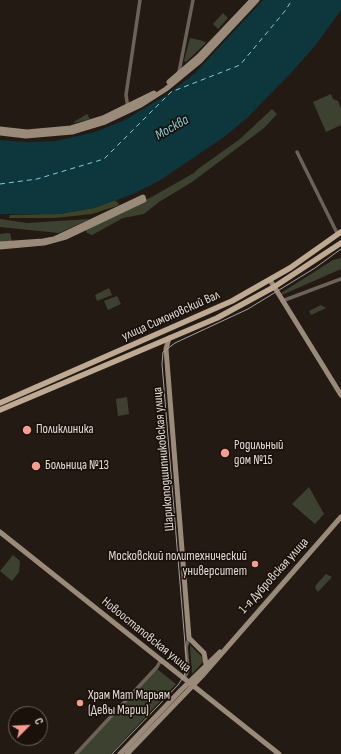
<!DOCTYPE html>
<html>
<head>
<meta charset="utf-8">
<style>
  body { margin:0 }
  #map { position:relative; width:341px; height:754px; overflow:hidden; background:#241a14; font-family:"Sofia Sans Condensed",sans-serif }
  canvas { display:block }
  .north { position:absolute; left:8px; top:706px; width:40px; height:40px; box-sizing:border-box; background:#1b110b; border:1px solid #6a615c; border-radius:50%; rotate:66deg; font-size:11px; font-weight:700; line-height:16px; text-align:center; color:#e0d9d5 }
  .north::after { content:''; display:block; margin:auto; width:14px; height:18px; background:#f59c90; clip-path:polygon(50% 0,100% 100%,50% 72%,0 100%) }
</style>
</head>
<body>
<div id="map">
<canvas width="341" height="754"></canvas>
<div class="north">С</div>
</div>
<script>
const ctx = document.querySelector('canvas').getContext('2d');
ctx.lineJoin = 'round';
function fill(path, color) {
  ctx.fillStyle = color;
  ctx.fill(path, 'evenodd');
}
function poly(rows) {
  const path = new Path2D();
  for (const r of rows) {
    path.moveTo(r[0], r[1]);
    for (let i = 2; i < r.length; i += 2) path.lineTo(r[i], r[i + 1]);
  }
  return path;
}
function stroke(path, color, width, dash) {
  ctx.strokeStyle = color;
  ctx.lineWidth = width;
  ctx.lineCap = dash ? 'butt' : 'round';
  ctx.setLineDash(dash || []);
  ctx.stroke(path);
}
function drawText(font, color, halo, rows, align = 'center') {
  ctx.font = font + ' "Sofia Sans Condensed",sans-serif';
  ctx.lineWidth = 3.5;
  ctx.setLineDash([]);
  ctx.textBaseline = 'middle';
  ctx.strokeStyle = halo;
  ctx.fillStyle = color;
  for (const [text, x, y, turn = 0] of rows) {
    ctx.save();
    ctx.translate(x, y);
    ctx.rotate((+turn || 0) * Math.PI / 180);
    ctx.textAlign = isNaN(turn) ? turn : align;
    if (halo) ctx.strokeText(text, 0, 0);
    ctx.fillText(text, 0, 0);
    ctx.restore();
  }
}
fill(poly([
  [223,13,228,18,218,29,213,24],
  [190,38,203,41,206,43,186,62,184,61],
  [331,94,333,99,338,101,341,109,341,125,326,132,313,102],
  [272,109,277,114,264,128,192,182,159,202,144,214,123,218,92,235,87,233,85,229,148,199,194,173,198,169,240,139],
  [87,114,90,119,74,123,74,122],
  [0,219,27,223,90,219,59,233,0,227],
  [10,233,12,242,0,243,0,234],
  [341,258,341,269,282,295,281,293,333,260],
  [109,288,112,295,97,301,95,295],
  [117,296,121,304,108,310,104,301],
  [321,305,326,308,311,315,309,311],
  [127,397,129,414,118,416,116,399],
  [309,487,324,514,315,524,292,504],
  [13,555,20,561,19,572,12,581,0,571],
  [326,574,332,577,318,592,315,588,316,585],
  [190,645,202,657,203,662,192,674],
  [157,669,176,684,111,754,77,754]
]), '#3d4230');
fill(poly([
  [115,200,119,204,117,206,92,214,55,218,9,218,10,215,59,214,94,208]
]), '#3c4327');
fill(poly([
  [263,0,341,0,341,10,315,46,290,74,247,118,224,137,159,181,133,194,94,208,59,214,0,214,0,140,27,142,56,141,95,132,125,120,171,92,196,72]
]), '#0d363d');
stroke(poly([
  [0,184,37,179,104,159,171,92,240,65,285,11,292,0]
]), '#82ccd9', 1, [5, 4]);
stroke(poly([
  [179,72,193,0],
  [128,108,126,95,140,0],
  [297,152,338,235],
  [282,301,341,279],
  [184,679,188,670,186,647,189,638],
  [76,754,157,667,161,660]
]), '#6c6258', 3.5);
stroke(poly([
  [169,82,198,57,252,0],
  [0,129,27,132,71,128,103,118,154,93],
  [0,133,26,136,72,132,105,122,141,105,166,89,200,61,257,0],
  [0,244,43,241,54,239,143,197,144,200,66,237,44,243,0,247],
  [270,280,341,395],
  [169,338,166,349,189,638,204,653,206,664],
  [0,532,279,754],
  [120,754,182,689,220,652],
  [127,754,202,676,341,517]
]), '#9a8a79', 5);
stroke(poly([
  [0,403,232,301,290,268,341,232],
  [0,410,217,318,274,287,341,243]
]), '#bea993', 5.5);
stroke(poly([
  [112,754,178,685,184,676,187,668,162,364,163,352,175,343,248,309,315,268,341,249]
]), '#a69e9a', 1);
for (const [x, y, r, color] of [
  [27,430,5,"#f59c90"],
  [225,453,5,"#f59c90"],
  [36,466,5,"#f59c90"],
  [255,564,4,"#f59c90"],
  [80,703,4,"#f59c90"]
]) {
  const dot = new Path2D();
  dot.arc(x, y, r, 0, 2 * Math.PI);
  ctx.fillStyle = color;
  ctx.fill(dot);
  stroke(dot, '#1b110b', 1.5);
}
drawText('13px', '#e0d9d5', '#1b110b', [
  ["улица Симоновский Вал",171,316,-24],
  ["Шарикоподшипниковская улица",164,459,-95],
  ["1-я Дубровская улица",274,576,-48],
  ["Новоостаповская улица",146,635,39]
]);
drawText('13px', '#e0d9d5', '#1b110b', [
  ["Поликлиника",36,430],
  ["Родильный",234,446],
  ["дом №15",234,461],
  ["Больница №13",45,466],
  ["Московский политехнический",247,557,"right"],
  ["университет",247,572,"right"],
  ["Храм Мат Марьям",88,696],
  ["(Девы Марии)",88,711]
], 'left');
drawText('italic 14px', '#82ccd9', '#1b110b', [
  ["Москва",172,128,-30]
]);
</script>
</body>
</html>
